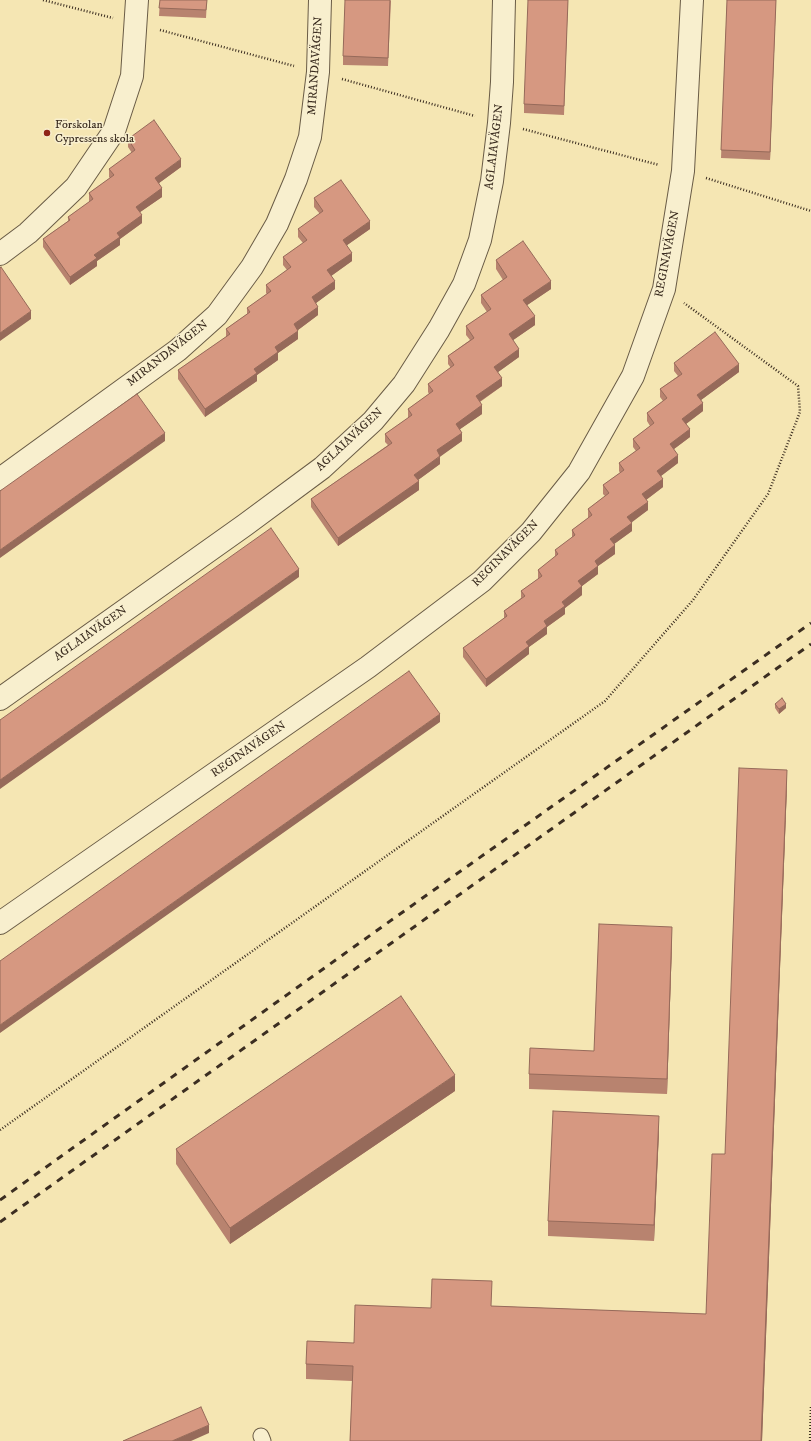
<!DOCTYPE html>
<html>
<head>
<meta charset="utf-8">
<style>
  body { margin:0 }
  canvas { display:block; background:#f5e6b3 }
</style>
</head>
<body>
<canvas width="811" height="1441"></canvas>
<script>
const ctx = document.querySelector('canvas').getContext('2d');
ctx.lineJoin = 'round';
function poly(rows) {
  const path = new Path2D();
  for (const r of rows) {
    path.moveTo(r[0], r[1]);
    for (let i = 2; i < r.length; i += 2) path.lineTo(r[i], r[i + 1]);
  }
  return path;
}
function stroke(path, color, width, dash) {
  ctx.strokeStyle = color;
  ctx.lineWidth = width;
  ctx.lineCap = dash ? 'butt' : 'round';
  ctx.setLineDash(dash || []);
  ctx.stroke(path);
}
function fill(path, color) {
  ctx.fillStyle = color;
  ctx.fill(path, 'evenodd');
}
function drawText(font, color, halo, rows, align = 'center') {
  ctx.font = font + ' "IM FELL DW Pica",serif';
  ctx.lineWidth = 3;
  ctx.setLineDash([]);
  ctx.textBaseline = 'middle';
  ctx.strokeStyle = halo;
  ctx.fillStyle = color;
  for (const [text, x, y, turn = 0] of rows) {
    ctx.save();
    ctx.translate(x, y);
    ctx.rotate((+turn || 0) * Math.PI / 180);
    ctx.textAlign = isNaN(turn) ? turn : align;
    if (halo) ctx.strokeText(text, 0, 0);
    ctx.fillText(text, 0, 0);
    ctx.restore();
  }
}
const lane = poly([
  [261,1436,263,1441]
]);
const street = poly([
  [0,254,28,233,76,187,114,131,132,76,137,0],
  [0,479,178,350,217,315,252,267,277,224,296,179,310,137,318,72,320,0],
  [0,699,245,525,322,468,373,421,404,384,439,329,464,284,480,240,492,181,499,123,502,82,504,0],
  [0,923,368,667,482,581,531,532,579,472,633,376,664,289,683,171,692,0]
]);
stroke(lane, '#6a5c46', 17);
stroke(street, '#6a5c46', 24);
stroke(poly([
  [43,0,113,18],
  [160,30,294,66],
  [342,79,475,116],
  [523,129,659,165],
  [706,178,811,211],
  [0,1130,605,701,693,600,768,494,800,412,798,386,684,303],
  [810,1441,811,1406]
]), '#3c2e21', 2.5, [1, 2]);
stroke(lane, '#f8efce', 15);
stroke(street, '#f8efce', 22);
stroke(poly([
  [0,1200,400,914,811,623],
  [0,1222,811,644]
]), '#3c2e21', 3, [7, 7]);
fill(poly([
  [160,0,207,0,206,18,159,16],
  [391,0,388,66,343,65,343,56],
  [568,0,564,115,524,113,524,104],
  [727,0,776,0,770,160,721,158],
  [128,139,181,167,159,183,162,197,140,212,142,223,120,239,120,245,97,261,97,266,70,285,43,247,43,239,68,221,68,217,89,202,89,193,110,178,109,177,109,169,132,153,128,147],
  [314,198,370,229,347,245,352,261,331,276,335,289,316,303,318,315,298,330,298,339,278,353,278,360,257,375,257,381,205,417,178,379,178,370,226,337,226,329,247,314,247,308,267,294,266,293,266,285,287,270,283,265,283,257,303,243,298,237,298,229,320,214,314,207],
  [496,260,551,289,527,305,535,325,513,340,519,357,498,372,502,386,480,402,482,414,460,429,462,441,440,456,440,464,418,480,419,490,338,546,311,507,311,499,388,445,385,442,385,434,408,418,408,409,429,394,428,392,428,384,451,368,448,364,448,356,470,340,466,335,466,326,487,312,481,303,481,295,503,280,496,269],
  [674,363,739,372,701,400,703,411,686,424,690,437,674,449,678,463,661,476,663,487,646,500,648,510,631,522,632,531,614,544,615,554,598,566,598,574,582,586,582,595,565,608,565,614,547,627,547,634,529,647,529,654,486,687,463,657,463,648,504,618,504,611,521,598,521,591,538,579,538,570,555,557,555,550,572,538,572,530,588,518,588,509,605,496,603,494,603,485,620,473,619,471,619,463,636,451,633,447,633,439,650,426,647,421,647,413,663,401,660,397,660,389,678,376,674,371],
  [775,704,786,708,779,714,775,708],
  [787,785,762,1441,350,1441,352,1381,306,1379,306,1364,431,1308,491,1306,706,1314,725,1154],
  [672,942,667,1094,529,1089,529,1074,594,1051],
  [455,1091,230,1244,176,1164,176,1149],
  [659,1131,654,1241,548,1236,548,1221]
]), '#b8836f');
fill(poly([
  [776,0,770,160,770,152],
  [181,159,181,167,155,186,155,178],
  [162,188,162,197,136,215,136,207],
  [142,215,142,223,120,239,120,245,97,261,97,266,70,285,70,277,94,255,117,233],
  [370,221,370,229,343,248,343,240],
  [352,253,352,261,327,279,327,270],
  [335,281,335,289,312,306,312,297],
  [551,281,551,289,523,308,523,300],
  [318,307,318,315,294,333,294,324],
  [31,311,31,319,0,341,0,333],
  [535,316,535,325,509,343,509,334],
  [298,331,298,339,278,353,278,360,257,375,257,381,205,417,205,409,254,369,275,347],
  [519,349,519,357,494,375,494,367],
  [739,364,739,372,697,403,697,395],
  [502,378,502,386,476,404,476,396],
  [703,403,703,411,682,427,682,419],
  [482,405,482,414,456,432,456,424],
  [690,429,690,437,670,452,670,444],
  [165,433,165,441,0,558,0,550],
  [462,433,462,441,437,459,437,450],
  [678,455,678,463,657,479,657,471],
  [440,456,440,464,414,483,414,475],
  [663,479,663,487,642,503,642,494],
  [419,481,419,490,338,546,338,538],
  [648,502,648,510,627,526,627,517],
  [632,523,632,531,610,547,610,539],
  [615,545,615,554,598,566,598,574,578,589,578,581,595,561],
  [299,569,299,577,0,789,0,780],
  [582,586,582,595,565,608,565,614,547,627,547,634,529,647,529,654,486,687,486,679,526,642,562,602],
  [786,704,786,708,779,714,779,709],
  [440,714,440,722,0,1033,0,1025],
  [787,770,787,785,762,1441,761,1441],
  [672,927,672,942,667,1094,667,1079],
  [455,1075,455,1091,230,1244,230,1228],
  [659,1116,659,1131,654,1241,654,1225],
  [209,1425,209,1433,191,1441,172,1441]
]), '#966a5a');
const building = poly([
  [160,0,207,0,206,10,159,8,160,0],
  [345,0,390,0,388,58,343,56,345,0],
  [528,0,568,0,564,106,524,104,528,0],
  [727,0,776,0,770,152,721,150,727,0],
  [154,120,181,159,155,178,162,188,136,207,142,215,117,233,120,237,94,255,97,258,70,277,43,239,70,220,68,217,93,199,89,193,114,175,109,169,135,150,128,139,154,120],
  [341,180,370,221,343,240,352,253,327,270,335,281,312,297,318,307,294,324,298,331,275,347,278,352,254,369,257,373,205,409,178,370,230,334,226,329,250,312,247,308,271,291,266,285,291,267,283,257,307,240,298,229,323,211,314,198,341,180],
  [523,241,551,281,523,300,535,316,509,334,519,349,494,367,502,378,476,396,482,405,456,424,462,433,437,450,440,456,414,475,419,481,338,538,311,499,392,443,385,434,412,415,408,409,433,391,428,384,454,365,448,356,474,338,466,326,491,309,481,295,507,277,496,260,523,241],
  [1,267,31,311,0,333,0,268,1,267],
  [715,332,739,364,697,395,703,403,682,419,690,429,670,444,678,455,657,471,663,479,642,494,648,502,627,517,632,523,610,539,615,545,595,561,598,566,578,581,582,586,562,602,565,606,544,621,547,626,526,642,529,646,486,679,463,648,507,616,504,611,525,596,521,591,542,576,538,570,558,554,555,550,575,535,572,530,592,515,588,509,609,493,603,485,624,470,619,463,640,448,633,439,654,423,647,413,667,398,660,389,682,374,674,363,715,332],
  [137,394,165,433,0,550,0,491,137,394],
  [271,528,299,569,0,780,0,720,271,528],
  [409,671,440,714,0,1025,0,961,409,671],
  [782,698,786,704,779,709,775,704,782,698],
  [739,768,787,770,761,1441,350,1441,353,1366,306,1364,307,1341,354,1343,355,1305,431,1308,432,1279,492,1281,491,1306,706,1314,712,1154,725,1154,739,768],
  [599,924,672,927,667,1079,529,1074,530,1048,594,1051,599,924],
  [401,996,455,1075,230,1228,176,1149,401,996],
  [553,1111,659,1116,654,1225,548,1221,553,1111],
  [201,1407,209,1425,172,1441,123,1441,201,1407]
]);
fill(building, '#d69881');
stroke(building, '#966a5a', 1);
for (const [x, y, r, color] of [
  [47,133,4,"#8f2418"]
]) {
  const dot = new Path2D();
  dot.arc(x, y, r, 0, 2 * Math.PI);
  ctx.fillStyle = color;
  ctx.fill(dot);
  stroke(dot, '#f8efce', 1.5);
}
drawText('12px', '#3c2e21', '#f8efce', [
  ["MIRANDAVÄGEN",316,66,-86],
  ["AGLAIAVÄGEN",495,147,-83],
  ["REGINAVÄGEN",668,254,-79],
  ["MIRANDAVÄGEN",168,354,-38],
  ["AGLAIAVÄGEN",350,440,-43],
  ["REGINAVÄGEN",506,554,-45],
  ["AGLAIAVÄGEN",91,634,-35],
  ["REGINAVÄGEN",249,750,-35]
]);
drawText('12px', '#3c2e21', '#f8efce', [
  ["Förskolan",55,126],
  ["Cypressens skola",55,140]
], 'left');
</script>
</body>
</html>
